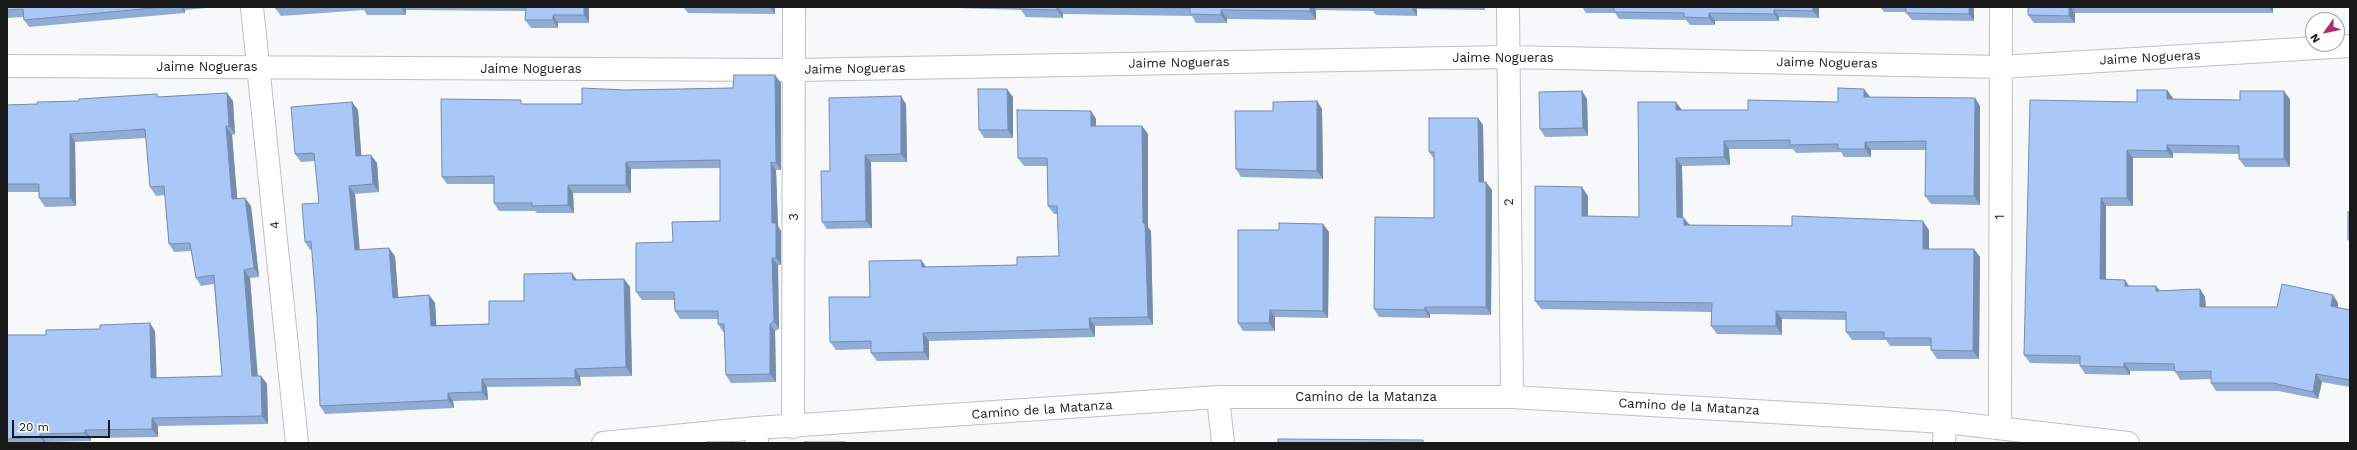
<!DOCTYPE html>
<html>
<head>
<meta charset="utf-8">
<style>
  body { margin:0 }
  #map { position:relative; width:2357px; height:450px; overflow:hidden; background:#f6f8fa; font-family:"Work Sans",sans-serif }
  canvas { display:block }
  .frame { position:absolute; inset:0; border:8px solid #19191a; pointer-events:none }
  .north { position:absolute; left:2305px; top:12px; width:40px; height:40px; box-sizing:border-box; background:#fff; border:1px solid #a3a3a3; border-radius:50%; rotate:237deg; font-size:11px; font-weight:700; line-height:16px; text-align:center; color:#19191a }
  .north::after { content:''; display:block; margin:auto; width:14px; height:18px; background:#b22b6e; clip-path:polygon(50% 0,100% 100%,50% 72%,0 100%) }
  .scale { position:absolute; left:12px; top:420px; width:98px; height:18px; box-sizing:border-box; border:2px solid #19191a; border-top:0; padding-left:5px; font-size:12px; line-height:14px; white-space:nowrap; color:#19191a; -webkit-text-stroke:3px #fff; paint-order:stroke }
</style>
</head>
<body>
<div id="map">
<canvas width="2357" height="450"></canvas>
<div class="frame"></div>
<div class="north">N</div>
<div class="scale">20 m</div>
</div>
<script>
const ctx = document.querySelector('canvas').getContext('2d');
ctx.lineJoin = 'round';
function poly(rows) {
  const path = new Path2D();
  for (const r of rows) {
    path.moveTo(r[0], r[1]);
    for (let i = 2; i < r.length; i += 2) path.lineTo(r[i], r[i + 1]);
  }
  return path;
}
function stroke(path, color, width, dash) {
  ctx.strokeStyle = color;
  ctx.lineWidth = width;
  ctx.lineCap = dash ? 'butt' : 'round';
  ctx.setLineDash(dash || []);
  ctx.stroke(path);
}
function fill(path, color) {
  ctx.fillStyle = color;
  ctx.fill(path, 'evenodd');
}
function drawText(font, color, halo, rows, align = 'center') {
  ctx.font = font + ' "Work Sans",sans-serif';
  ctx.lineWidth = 3;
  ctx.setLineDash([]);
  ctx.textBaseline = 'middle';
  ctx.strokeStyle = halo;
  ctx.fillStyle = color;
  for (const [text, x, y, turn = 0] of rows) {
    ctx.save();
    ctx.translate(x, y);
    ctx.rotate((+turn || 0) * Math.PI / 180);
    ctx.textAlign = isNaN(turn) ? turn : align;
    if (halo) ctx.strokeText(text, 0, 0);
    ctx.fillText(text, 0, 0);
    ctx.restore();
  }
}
const street = poly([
  [252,7,297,443],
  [1508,7,1512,397],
  [7,66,794,70,1507,57,2001,67,2350,46],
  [1218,397,1223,443],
  [793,427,794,7],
  [756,428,757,443],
  [2000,428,2001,7],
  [1944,443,1945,422]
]);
const secondary = poly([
  [603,443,756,428,1218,397,1512,397,1945,422,2128,443]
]);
stroke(street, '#bec0c2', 24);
stroke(secondary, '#bec0c2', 24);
stroke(street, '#fff', 22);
stroke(secondary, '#fff', 22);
fill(poly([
  [7,7,217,7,185,10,185,13,29,27,24,20,23,17,7,18],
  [275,7,589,7,589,23,558,23,558,28,531,28,525,20,525,11,406,10,406,15,367,15,364,10,281,16,275,8],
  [641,7,775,7,775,14,688,13,684,8],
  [925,7,1485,7,1485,10,1417,9,1417,16,1376,15,1373,11,1316,10,1316,20,1227,19,1227,23,1196,23,1192,16,1063,14,1063,18,1026,17,1021,10],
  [1534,7,1974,7,1974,21,1912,20,1906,13,1906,12,1884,12,1881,8,1819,8,1819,18,1779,17,1779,21,1715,21,1715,25,1690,25,1686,20,1619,19,1615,13,1586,13,1583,8,1534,8],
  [2028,7,2273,7,2273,13,2075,13,2075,23,2034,23,2028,15],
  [781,83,781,170,776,170,778,226,781,231,781,265,778,265,779,329,775,331,776,382,731,383,726,375,724,332,723,332,718,324,718,319,680,319,675,311,674,300,642,300,636,292,673,242,720,221,720,168,631,169,631,193,573,193,574,213,537,213,535,211,499,211,494,203,494,184,447,184,442,177,524,104,582,104,625,90,733,88],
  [1864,89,1870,97,1975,98,1980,106,1980,205,1931,204,1925,196,1926,150,1871,150,1871,157,1844,157,1841,152,1796,153,1793,149,1729,149,1730,165,1682,166,1683,218,1690,225,1929,230,1929,249,1974,249,1980,257,1979,359,1937,359,1931,350,1931,346,1890,346,1886,340,1852,340,1846,332,1846,320,1782,319,1782,335,1717,334,1711,326,1711,312,1541,309,1535,301,1588,196,1588,217,1639,217,1682,110,1748,110,1838,102],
  [2167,90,2173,99,2240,100,2290,99,2290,167,2245,167,2239,159,2239,154,2173,153,2173,158,2133,158,2133,206,2106,206,2106,279,2125,280,2129,286,2156,286,2160,291,2200,289,2205,297,2206,307,2277,307,2333,295,2338,303,2338,308,2350,310,2350,387,2322,382,2318,399,2278,391,2216,391,2211,383,2211,379,2180,380,2175,371,2130,371,2130,375,2085,374,2080,366,2080,364,2030,363,2024,355,2137,102],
  [1582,91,1587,99,1588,136,1545,137,1540,129],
  [227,93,233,101,235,134,232,135,237,198,245,198,251,206,259,277,250,278,258,376,261,376,267,384,268,424,158,426,158,437,91,438,91,441,46,442,46,443,7,443,7,335,46,335,155,331,156,378,222,376,214,284,201,286,196,278,191,251,174,252,169,244,165,195,156,196,150,187,146,138,75,142,76,206,45,207,39,198,39,192,7,192,7,105,38,104,79,101,159,97],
  [1013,97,1013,138,984,138,979,130],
  [1317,101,1322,109,1323,179,1241,177,1236,169,1273,111],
  [352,102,358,110,361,155,371,155,377,163,379,192,355,194,360,250,395,256,398,297,429,295,435,303,436,325,489,324,524,301,572,273,577,280,624,279,630,287,632,376,580,377,581,386,487,387,488,400,453,401,454,408,325,414,320,406,317,316,312,249,310,250,305,242,319,203,315,161,301,162,295,154],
  [906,104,907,162,871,162,872,228,827,229,822,222,830,171],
  [1091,111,1096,119,1096,126,1142,126,1148,134,1148,227,1151,231,1153,325,1095,326,1095,337,929,341,929,360,877,361,871,353,871,349,836,350,830,342,870,297,921,260,926,267,1017,265,1059,256,1058,214,1054,214,1048,206,1048,166,1024,166,1018,158],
  [1478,118,1483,125,1484,182,1492,190,1491,315,1430,314,1430,318,1379,317,1374,309,1434,218,1434,159,1429,152],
  [1323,224,1329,232,1328,318,1275,317,1275,331,1243,331,1238,323,1279,230]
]), '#91acd4');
fill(poly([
  [181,7,183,7,185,10,185,13],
  [401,7,404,7,406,10,406,15],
  [584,7,589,7,589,23,584,15],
  [770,7,775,7,775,14],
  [1057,7,1058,7,1063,14,1063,18,1057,10],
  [1310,7,1314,7,1316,10,1316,20,1310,11],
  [1411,7,1415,7,1417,9,1417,16],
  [1813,7,1818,7,1819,8,1819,18,1813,11],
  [1969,7,1974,7,1974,21,1969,14],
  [2069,7,2071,7,2075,13,2075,23,2069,16],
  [2269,7,2273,7,2273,13],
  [1221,10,1227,19,1227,23,1221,15],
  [1774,10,1779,17,1779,21,1774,14],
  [1709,13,1715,21,1715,25,1709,18],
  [553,15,558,23,558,28,553,20],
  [775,75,781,83,781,170,776,163],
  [1007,89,1013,97,1013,138,1008,130],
  [1864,89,1870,97,1870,106,1864,97],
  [2167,90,2173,98,2173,107,2167,99],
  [1582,91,1587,99,1588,136,1583,128],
  [2284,91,2290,99,2290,167,2284,159],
  [227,93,233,101,235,134,229,126],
  [901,96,906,104,907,162,901,154],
  [1975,98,1980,106,1980,205,1974,196],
  [1317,101,1322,109,1323,179,1317,171],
  [352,102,358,110,362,164,356,156],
  [1676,102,1682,110,1676,110],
  [1091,111,1096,119,1096,134,1091,126],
  [1478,118,1483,125,1484,190,1479,182],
  [226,126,232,135,238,207,232,199],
  [1142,126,1148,134,1148,227,1151,231,1153,325,1148,317,1143,223],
  [70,134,75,142,76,206,70,198],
  [1724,141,1729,149,1730,165,1724,157],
  [1865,142,1871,150,1871,157,1865,149],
  [2167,145,2173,153,2173,158,2167,151],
  [2127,150,2133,158,2133,206,2127,198],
  [371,155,377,163,379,192,373,184],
  [865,155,871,162,872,228,866,221],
  [1676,158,1682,166,1683,226,1677,217],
  [626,162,631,169,631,193,626,185],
  [771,162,776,170,778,226,781,231,781,265,776,258,772,223],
  [1486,182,1492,190,1491,315,1486,307],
  [568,185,573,193,574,213,568,205],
  [349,186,355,194,360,259,355,250],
  [1582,187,1588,196,1588,225,1582,216],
  [245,198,251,206,259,277,254,268],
  [2101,198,2106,206,2106,287,2100,279],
  [1684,218,1690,226,1684,225],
  [1923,221,1929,230,1929,257,1923,249],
  [1323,224,1329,232,1328,318,1323,311],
  [389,248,395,256,399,306,393,298],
  [1974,249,1980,257,1979,359,1973,351],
  [772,258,778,265,779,329,774,321],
  [921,260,927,268,922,267],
  [244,270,250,278,258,384,252,376],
  [572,273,578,282,573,280],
  [624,279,630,287,632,376,626,367],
  [2125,280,2130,288,2125,286],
  [2156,286,2162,294,2156,291],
  [2200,289,2205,297,2206,315,2200,307],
  [429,295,435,303,437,334,431,326],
  [2333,295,2338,303,2336,314,2331,306],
  [1425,307,1430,314,1430,318,1425,310],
  [1270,310,1275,317,1275,331,1269,323],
  [1776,311,1782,319,1782,335,1776,326],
  [1089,318,1095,326,1095,337,1090,329],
  [150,323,155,331,157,386,151,378],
  [770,324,775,331,776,382,770,374],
  [923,333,929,341,929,360,924,352],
  [2124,363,2130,371,2130,375,2124,367],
  [575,369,580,377,581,386,575,378],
  [2316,374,2322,382,2318,399,2313,392],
  [261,376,267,384,268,424,262,416],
  [482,379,487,387,488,400,482,392],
  [448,393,453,401,454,408,448,400],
  [152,418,158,426,158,437,152,429],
  [85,430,91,438,91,441,85,433],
  [40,434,46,442,46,443,44,443,40,437]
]), '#768cad');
const building = poly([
  [7,7,164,7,24,20,23,9,7,10,7,7],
  [275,7,293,7,275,8,275,7],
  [526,7,584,7,584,15,553,15,553,20,525,20,526,7],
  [1020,7,1057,7,1057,10,1020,9,1020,7],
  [1124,7,1310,7,1310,11,1221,10,1221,15,1190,14,1190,8,1124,7],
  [1614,7,1813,7,1813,11,1774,10,1774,14,1709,13,1709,18,1684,17,1684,13,1614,12,1614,7],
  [1906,7,1969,7,1969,14,1906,13,1906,7],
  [2028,7,2069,7,2069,16,2028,15,2028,7],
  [734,75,775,75,776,163,771,162,772,223,776,223,776,258,772,258,774,321,770,324,770,374,726,375,724,324,718,324,718,311,675,311,674,292,636,292,636,243,673,242,672,222,720,221,720,160,626,162,626,185,568,185,568,205,532,206,532,203,494,203,494,176,442,177,441,99,521,100,521,104,582,104,582,88,625,90,733,88,734,75],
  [1838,88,1864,89,1864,97,1975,98,1974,196,1925,196,1926,141,1865,142,1865,149,1838,149,1838,144,1790,145,1790,140,1724,141,1724,157,1676,158,1677,217,1684,218,1684,225,1792,226,1792,216,1923,221,1923,249,1974,249,1973,351,1931,350,1931,338,1884,338,1884,332,1846,332,1846,312,1776,311,1776,326,1711,326,1712,303,1535,301,1535,186,1582,187,1582,216,1639,217,1638,102,1676,102,1676,110,1748,110,1748,100,1838,102,1838,88],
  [978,89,1007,89,1008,130,979,130,978,89],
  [2137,90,2167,90,2167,99,2240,100,2240,91,2284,91,2284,159,2239,159,2239,146,2167,145,2167,151,2127,150,2127,198,2101,198,2100,279,2125,280,2125,286,2156,286,2156,291,2200,289,2200,307,2277,307,2282,284,2333,295,2331,306,2350,310,2350,380,2316,374,2313,392,2273,383,2211,383,2211,371,2175,372,2174,364,2124,363,2124,367,2080,366,2080,356,2024,355,2030,100,2137,102,2137,90],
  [1582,91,1583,128,1540,129,1539,92,1582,91],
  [227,93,229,126,226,126,232,199,245,198,254,268,244,270,252,376,261,376,262,416,152,418,152,429,85,430,85,433,40,434,40,437,7,439,7,335,46,335,46,330,100,329,100,325,150,323,151,378,222,376,214,275,196,278,190,243,169,244,164,186,150,187,145,129,70,134,70,198,39,198,39,184,7,184,7,105,38,104,37,102,79,101,79,99,157,94,158,97,227,93],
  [901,96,901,154,865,155,866,221,822,222,821,171,830,171,829,98,901,96],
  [1317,101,1317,171,1236,169,1235,111,1273,111,1273,102,1317,101],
  [352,102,356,156,371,155,373,184,349,186,355,250,389,248,393,298,429,295,431,326,489,324,489,301,524,301,524,274,572,273,573,280,624,279,626,367,575,369,575,378,482,379,482,392,448,393,448,400,320,406,317,316,311,241,305,242,302,204,319,203,314,153,295,154,291,107,352,102],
  [1017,110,1091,111,1091,126,1142,126,1143,223,1145,223,1148,317,1089,318,1090,329,923,333,924,352,871,353,871,341,830,342,829,297,870,297,869,261,921,260,922,267,1017,265,1017,257,1059,256,1057,206,1048,206,1047,158,1018,158,1017,110],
  [1429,118,1478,118,1479,182,1486,182,1486,307,1425,307,1425,310,1374,309,1375,217,1434,218,1434,152,1429,152,1429,118],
  [2348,212,2350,212,2350,240,2348,240,2348,212],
  [1279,223,1323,224,1323,311,1270,310,1269,323,1238,323,1238,230,1279,230,1279,223],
  [1278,439,1423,440,1423,443,1278,443,1278,439],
  [707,442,734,442,734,443,707,443,707,442],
  [804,442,846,442,846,443,804,443,804,442]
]);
fill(building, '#a9c8f7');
stroke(building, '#768cad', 1);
drawText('13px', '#19191a', '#fff', [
  ["Jaime Nogueras",1503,58],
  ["Jaime Nogueras",2150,58,-3],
  ["Jaime Nogueras",1179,63,-1],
  ["Jaime Nogueras",1827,63,1],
  ["Jaime Nogueras",207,67],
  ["Jaime Nogueras",531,69],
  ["Jaime Nogueras",855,69,-1],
  ["2",1509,202,-91],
  ["3",794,217,-90],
  ["1",2000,217,-90],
  ["4",275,225,-96],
  ["Camino de la Matanza",1366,397],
  ["Camino de la Matanza",1689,407,3],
  ["Camino de la Matanza",1042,410,-4]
]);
</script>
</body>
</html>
